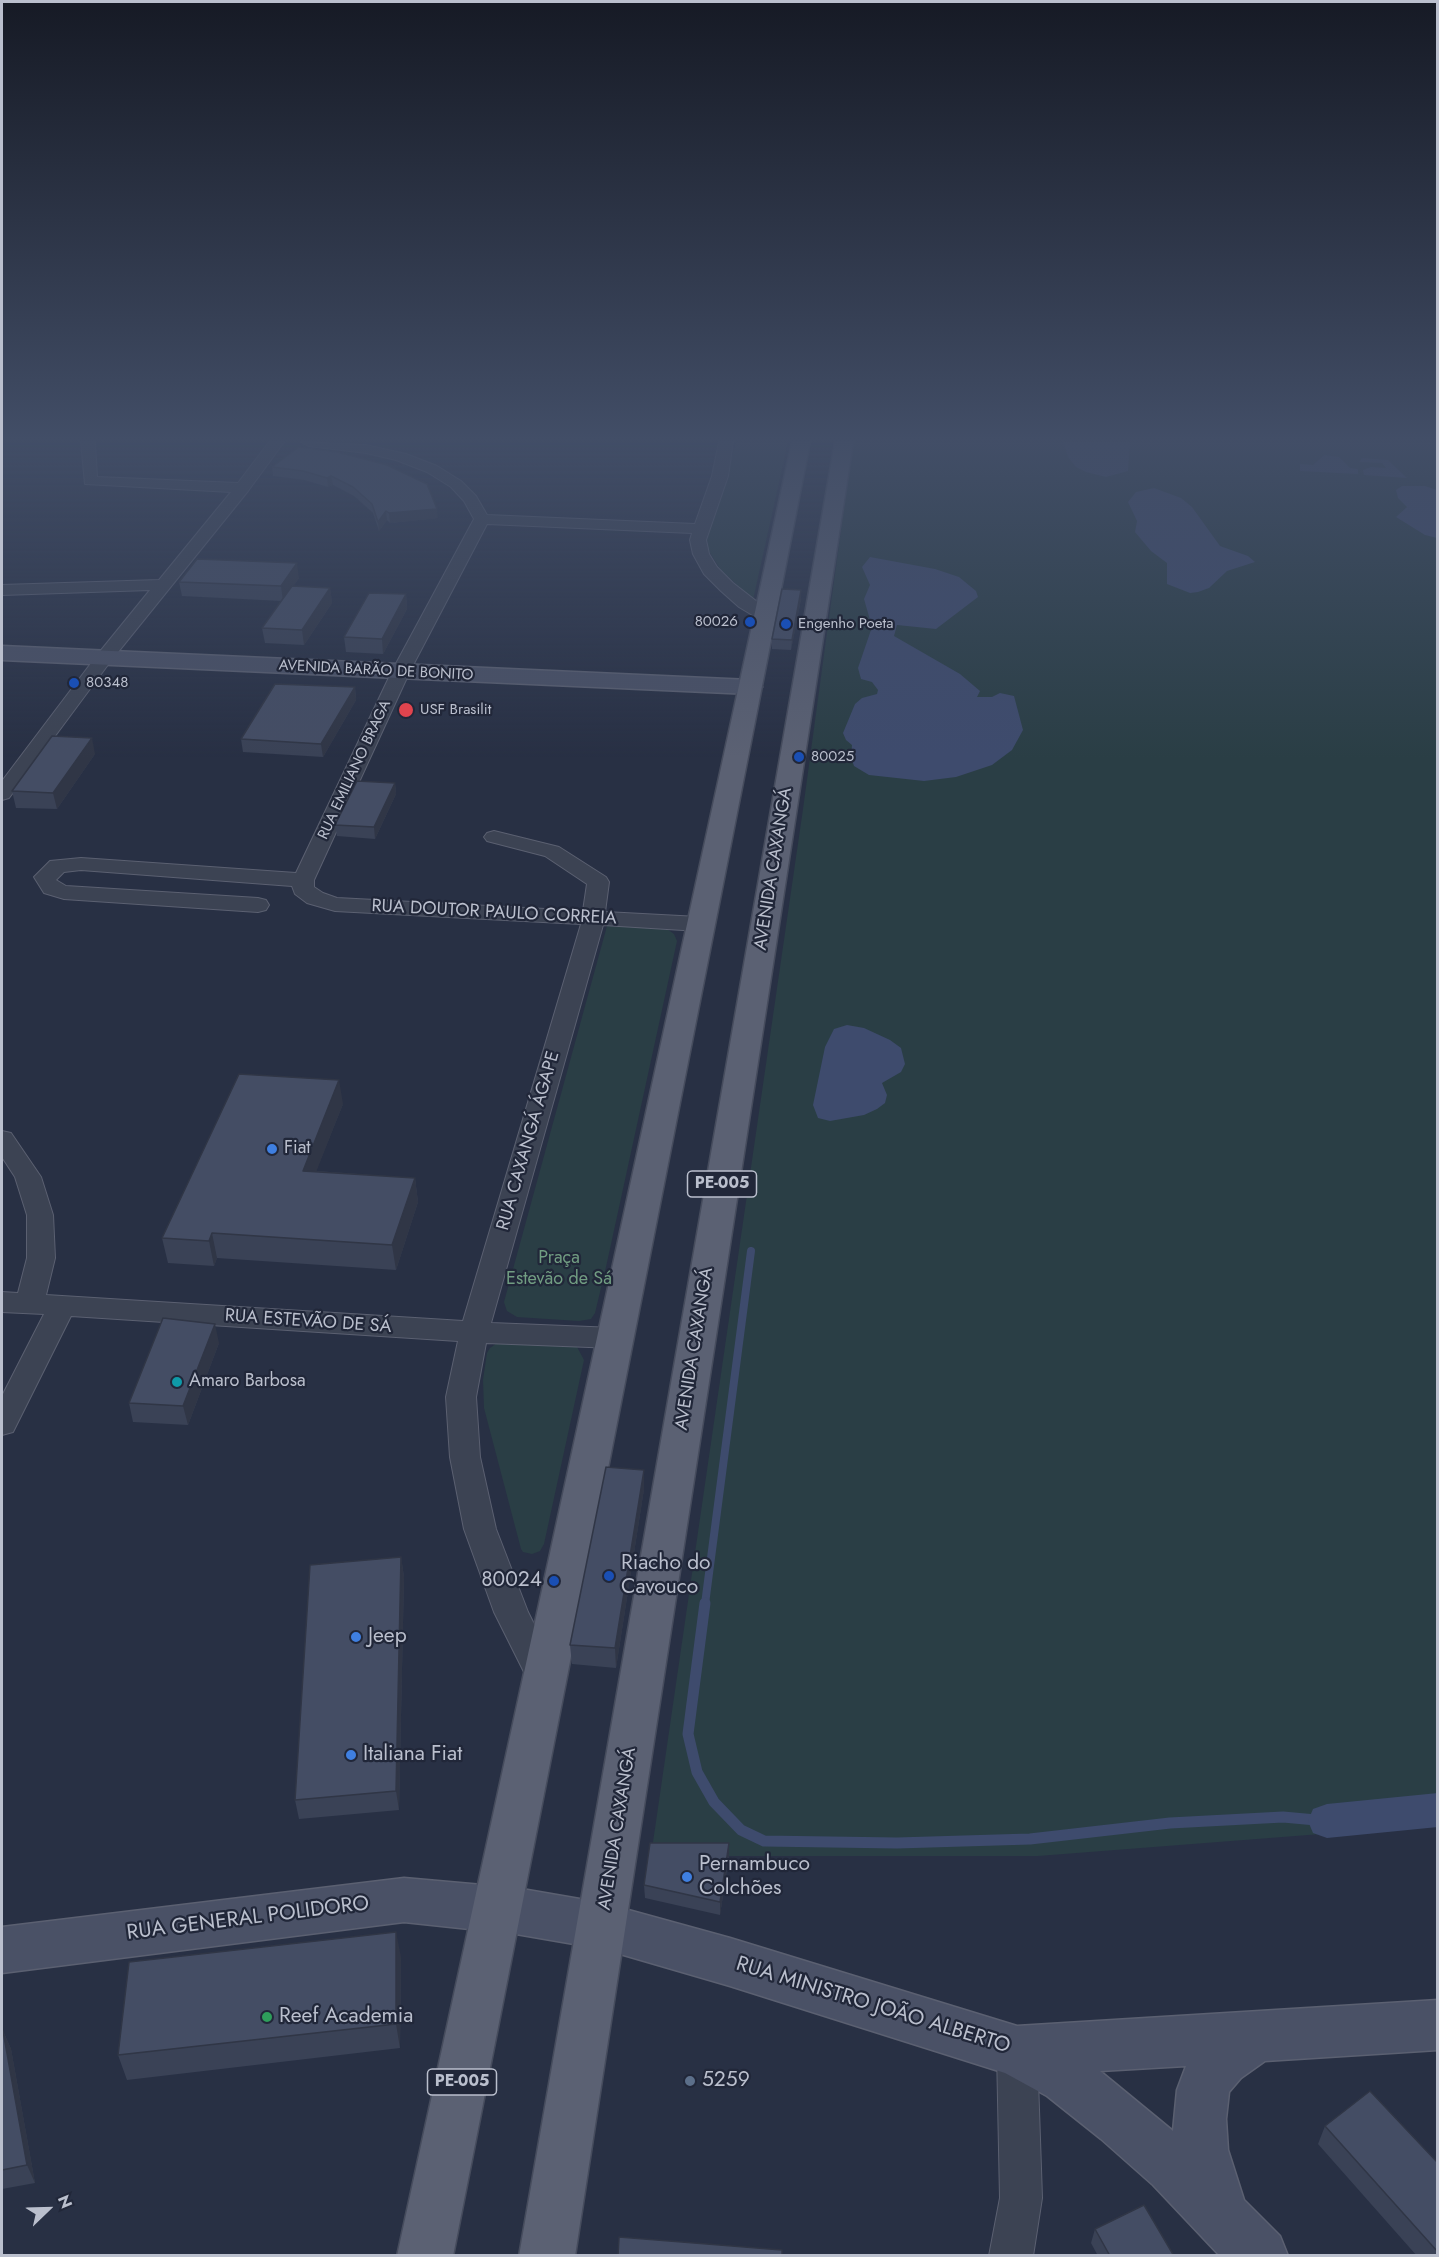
<!DOCTYPE html>
<html>
<head>
<meta charset="utf-8">
<style>
  body { margin:0 }
  #map { position:relative; width:1439px; height:2257px; overflow:hidden; background:#283044; font-family:Jost,sans-serif }
  canvas { display:block }
  .frame { position:absolute; inset:0; border:3px solid #babfcd; pointer-events:none }
  .north { position:absolute; left:18px; top:2179px; width:60px; height:60px; -webkit-text-stroke:4px #212739; paint-order:stroke; rotate:67deg; font-size:16px; font-weight:700; line-height:24px; text-align:center; color:#babfcd }
  .north::after { content:''; display:block; margin:auto; width:21px; height:27px; background:#babfcd; clip-path:polygon(50% 0,100% 100%,50% 72%,0 100%) }
</style>
</head>
<body>
<div id="map">
<canvas width="1439" height="2257"></canvas>
<div class="frame"></div>
<div class="north">N</div>
</div>
<script>
const ctx = document.querySelector('canvas').getContext('2d');
ctx.lineJoin = 'round';
function fill(path, color) {
  ctx.fillStyle = color;
  ctx.fill(path, 'evenodd');
}
function poly(rows) {
  const path = new Path2D();
  for (const r of rows) {
    path.moveTo(r[0], r[1]);
    for (let i = 2; i < r.length; i += 2) path.lineTo(r[i], r[i + 1]);
  }
  return path;
}
function stroke(path, color, width, dash) {
  ctx.strokeStyle = color;
  ctx.lineWidth = width;
  ctx.lineCap = dash ? 'butt' : 'round';
  ctx.setLineDash(dash || []);
  ctx.stroke(path);
}
function drawText(font, color, halo, rows, align = 'center') {
  ctx.font = font + ' Jost,sans-serif';
  ctx.lineWidth = 4.5;
  ctx.setLineDash([]);
  ctx.textBaseline = 'middle';
  ctx.strokeStyle = halo;
  ctx.fillStyle = color;
  for (const [text, x, y, turn = 0] of rows) {
    ctx.save();
    ctx.translate(x, y);
    ctx.rotate((+turn || 0) * Math.PI / 180);
    ctx.textAlign = isNaN(turn) ? turn : align;
    if (halo) ctx.strokeText(text, 0, 0);
    ctx.fillText(text, 0, 0);
    ctx.restore();
  }
}
fill(poly([
  [736,442,788,442,753,600,721,570,708,550,707,539],
  [853,442,1437,442,1437,1825,1038,1856,651,1856,803,809],
  [607,926,667,929,674,934,677,941,606,1267,595,1313,591,1319,579,1321,517,1317,507,1311,504,1302],
  [500,1341,576,1345,584,1360,544,1544,540,1551,532,1554,523,1552,521,1549,484,1408,483,1380,487,1353,490,1348]
]), '#2a3e45');
fill(poly([
  [1063,442,1130,442,1128,471,1106,477,1086,472,1076,467,1068,457],
  [1324,455,1339,457,1350,468,1358,469,1358,474,1300,471,1300,464,1313,465],
  [1362,458,1388,460,1407,478,1364,475,1363,470,1371,467,1386,468,1382,463,1359,462],
  [1402,486,1425,486,1437,490,1437,538,1425,535,1396,517,1407,507,1398,498,1396,490],
  [1154,488,1181,498,1192,507,1220,546,1248,556,1255,562,1227,571,1209,588,1198,592,1190,593,1167,584,1167,563,1151,551,1135,532,1137,521,1128,502,1136,492],
  [870,557,935,569,959,577,976,591,978,597,936,629,897,625,894,636,960,674,980,691,977,697,992,697,1000,693,1014,696,1023,730,1012,750,992,765,956,777,924,781,869,775,854,766,851,757,852,745,846,740,843,733,855,704,862,698,877,694,878,690,872,682,861,679,858,668,872,627,864,599,870,585,862,567],
  [847,1025,864,1028,890,1040,901,1048,905,1064,901,1072,882,1083,887,1095,885,1103,877,1109,864,1115,830,1121,818,1118,813,1105,825,1047,834,1029]
]), '#3e4b6d');
stroke(poly([
  [705,1604,751,1251]
]), '#3e4b6d', 8);
stroke(poly([
  [705,1603,688,1734,697,1772,714,1802,741,1830,764,1841,897,1843,1030,1839,1170,1823,1283,1817,1327,1821]
]), '#3e4b6d', 11);
fill(poly([
  [1438,1793,1438,1827,1327,1838,1313,1833,1308,1821,1313,1809,1327,1804,1438,1793]
]), '#3e4b6d');
const street = poly([
  [81,442,95,442,97,477,238,483,269,442,284,442,248,491,110,662,9,798,2,800,2,781,98,654,150,590,2,595,2,585,159,580,231,492,85,484,81,442],
  [301,442,366,445,406,454,437,466,461,481,476,496,487,515,695,524,712,476,719,442,733,442,728,476,706,540,709,554,717,567,733,583,774,615,765,620,759,619,739,607,721,591,704,574,693,554,690,540,692,533,487,524,410,671,314,880,314,887,323,893,337,898,583,911,587,884,545,856,487,841,484,837,487,833,494,831,559,847,606,877,609,882,605,912,699,917,707,919,710,924,707,929,699,931,603,925,491,1323,615,1328,625,1331,629,1338,625,1345,615,1348,486,1343,476,1397,480,1457,496,1529,528,1612,562,1680,557,1690,545,1694,533,1690,494,1612,464,1529,450,1457,446,1397,458,1341,71,1316,13,1432,2,1435,2,1396,44,1314,2,1312,2,1292,18,1293,27,1258,27,1215,15,1177,2,1157,2,1131,11,1133,41,1177,53,1215,55,1258,46,1295,463,1321,581,924,335,911,307,903,295,894,292,886,81,870,64,872,56,880,66,886,258,898,266,900,269,905,266,910,258,912,64,899,44,893,34,877,50,861,81,858,296,873,392,671,474,519,464,501,451,487,427,472,396,460,366,453,308,446,301,442],
  [1017,2031,1031,2037,1037,2051,1042,2198,1033,2256,989,2256,1000,2198,997,2051,1003,2037,1017,2031]
]);
const secondary = poly([
  [2,646,750,680,758,682,762,687,758,692,750,694,2,660,2,646],
  [404,1878,516,1888,603,1903,730,1938,1017,2026,1438,2000,1438,2050,1265,2061,1241,2078,1229,2092,1226,2119,1228,2150,1244,2200,1280,2236,1288,2256,1220,2256,1153,2185,1101,2139,1047,2096,1005,2073,730,1986,603,1949,516,1934,404,1922,2,1973,2,1927,404,1878],
  [1186,2066,1177,2090,1173,2131,1100,2071,1186,2066]
]);
const primary = poly([
  [792,442,810,442,453,2256,397,2256,792,442],
  [835,442,853,442,575,2256,519,2256,835,442]
]);
stroke(street, '#5b6071', 2);
stroke(secondary, '#5b6071', 3);
stroke(primary, '#464c5d', 3);
fill(street, '#3c4353');
fill(secondary, '#4a5166');
fill(primary, '#5b6173');
fill(poly([
  [299,447,438,518,390,523,387,520,379,531,373,513,354,496,333,485,328,487,304,480,273,476,272,467],
  [299,578,293,586,330,588,332,603,304,645,265,643,262,628,282,601,182,596,179,582],
  [801,590,801,599,791,650,772,649,772,639],
  [406,594,407,609,383,654,346,652,344,637],
  [355,687,356,700,323,757,243,752,241,739],
  [95,754,57,809,16,808,12,791],
  [395,783,396,794,375,839,337,836,335,825],
  [343,1104,316,1171,415,1178,418,1202,396,1270,217,1258,214,1266,168,1263,162,1238],
  [219,1343,188,1425,133,1422,129,1403],
  [644,1470,644,1489,616,1668,572,1664,570,1645],
  [401,1557,404,1577,399,1810,299,1819,295,1800],
  [729,1843,729,1856,720,1915,645,1898,644,1885],
  [401,1957,400,2048,127,2080,118,2055],
  [2,2031,3,2031,11,2049,35,2183,2,2189],
  [1325,2126,1437,2162,1437,2256,1417,2256,1318,2144],
  [1095,2229,1174,2256,1098,2256,1091,2243]
]), '#3a4256');
fill(poly([
  [331,476,333,485,328,487,327,478],
  [437,509,438,518,390,523,389,513],
  [386,511,387,520,379,531,378,522],
  [297,563,299,578,283,601,281,586],
  [330,588,332,603,304,645,302,630],
  [801,590,801,599,791,650,792,640],
  [406,594,407,609,383,654,382,639],
  [355,687,356,700,323,757,321,744],
  [92,738,95,754,57,809,53,793],
  [395,783,396,794,375,839,374,827],
  [339,1080,343,1104,307,1195,303,1171],
  [415,1178,418,1202,396,1270,392,1245],
  [212,1233,217,1258,214,1266,209,1241],
  [215,1324,219,1343,188,1425,183,1406],
  [644,1470,644,1489,616,1668,615,1648],
  [401,1557,404,1577,399,1810,396,1791],
  [729,1843,729,1856,720,1915,720,1902],
  [396,1932,401,1957,400,2048,396,2024],
  [3,2031,11,2049,35,2183,27,2165]
]), '#303646');
const building = poly([
  [299,447,337,452,387,465,427,484,437,509,389,513,386,511,378,522,372,504,353,487,331,476,327,478,303,471,272,467,299,447],
  [197,559,297,563,281,586,179,582,197,559],
  [292,586,330,588,302,630,262,628,292,586],
  [782,589,801,590,792,640,772,639,782,589],
  [369,593,406,594,382,639,344,637,369,593],
  [275,684,355,687,321,744,241,739,275,684],
  [52,736,92,738,53,793,12,791,52,736],
  [357,781,395,783,374,827,335,825,357,781],
  [239,1074,339,1080,303,1171,415,1178,392,1245,212,1233,209,1241,162,1238,239,1074],
  [163,1318,215,1324,183,1406,129,1403,163,1318],
  [606,1467,644,1470,615,1648,570,1645,606,1467],
  [401,1557,396,1791,295,1800,310,1565,401,1557],
  [650,1843,729,1843,720,1902,644,1885,650,1843],
  [396,1932,396,2024,118,2055,129,1962,396,1932],
  [2,2031,3,2031,27,2165,2,2170,2,2031],
  [1370,2091,1437,2162,1437,2251,1325,2126,1370,2091],
  [1144,2205,1174,2256,1110,2256,1095,2229,1144,2205],
  [619,2237,782,2250,782,2256,618,2256,619,2237]
]);
fill(building, '#444d64');
stroke(building, '#303646', 1.5);
const sky = ctx.createLinearGradient(0, 0, 0, 758);
sky.addColorStop(0, '#161a25');
sky.addColorStop(0.58, '#424e67');
sky.addColorStop(1, '#424e6700');
ctx.fillStyle = sky;
ctx.fillRect(0, 0, 1439, 758);
for (const [x, y, r, color] of [
  [750,622,6,"#1a4fb4"],
  [786,624,6,"#1a4fb4"],
  [74,683,6,"#1a4fb4"],
  [406,710,8,"#e0444e"],
  [799,757,6,"#1a4fb4"],
  [272,1149,6,"#3f7fe0"],
  [177,1382,6,"#0f9aa8"],
  [609,1576,6,"#1a4fb4"],
  [554,1581,6,"#1a4fb4"],
  [356,1637,6,"#3f7fe0"],
  [351,1755,6,"#3f7fe0"],
  [687,1877,6,"#3f7fe0"],
  [267,2017,6,"#2e9e5b"],
  [690,2081,6,"#5c6f8a"]
]) {
  const dot = new Path2D();
  dot.arc(x, y, r, 0, 2 * Math.PI);
  ctx.fillStyle = color;
  ctx.fill(dot);
  stroke(dot, '#212739', 2);
}
drawText('15px', '#babfcd', '#212739', [
  ["80026",738,622,"right"],
  ["Engenho Poeta",798,624],
  ["80348",86,683],
  ["USF Brasilit",420,710],
  ["80025",811,757]
], 'left');
drawText('15px', '#babfcd', '#212739', [
  ["AVENIDA BARÃO DE BONITO",376,671,3],
  ["RUA EMILIANO BRAGA",355,770,-65]
]);
for (const [x, y, w] of [
  [722,1184,69],
  [462,2082,69]
]) {
  const box = new Path2D();
  box.roundRect(x - w / 2, y - 13, w, 26, 4.5);
  ctx.fillStyle = '#212739';
  ctx.fill(box);
  stroke(box, '#babfcd', 1.5);
}
drawText('bold 16px', '#babfcd', null, [
  ["PE-005",722,1184],
  ["PE-005",462,2082]
]);
drawText('18px', '#babfcd', '#212739', [
  ["AVENIDA CAXANGÁ",774,869,-81],
  ["RUA DOUTOR PAULO CORREIA",494,913,3],
  ["RUA CAXANGÁ ÁGAPE",529,1141,-74],
  ["RUA ESTEVÃO DE SÁ",308,1322,4],
  ["AVENIDA CAXANGÁ",695,1349,-81],
  ["AVENIDA CAXANGÁ",618,1829,-81]
]);
drawText('18px', '#babfcd', '#212739', [
  ["Fiat",284,1149],
  ["Amaro Barbosa",189,1382]
], 'left');
drawText('18px', '#719d82', '#212739', [
  ["Praça",559,1259],
  ["Estevão de Sá",559,1280]
]);
drawText('21px', '#babfcd', '#212739', [
  ["Riacho do",621,1564],
  ["Cavouco",621,1588],
  ["80024",542,1581,"right"],
  ["Jeep",368,1637],
  ["Italiana Fiat",363,1755],
  ["Pernambuco",699,1865],
  ["Colchões",699,1889],
  ["Reef Academia",279,2017],
  ["5259",702,2081]
], 'left');
drawText('21px', '#babfcd', '#212739', [
  ["RUA GENERAL POLIDORO",248,1919,-7],
  ["RUA MINISTRO JOÃO ALBERTO",873,2006,17]
]);
</script>
</body>
</html>
